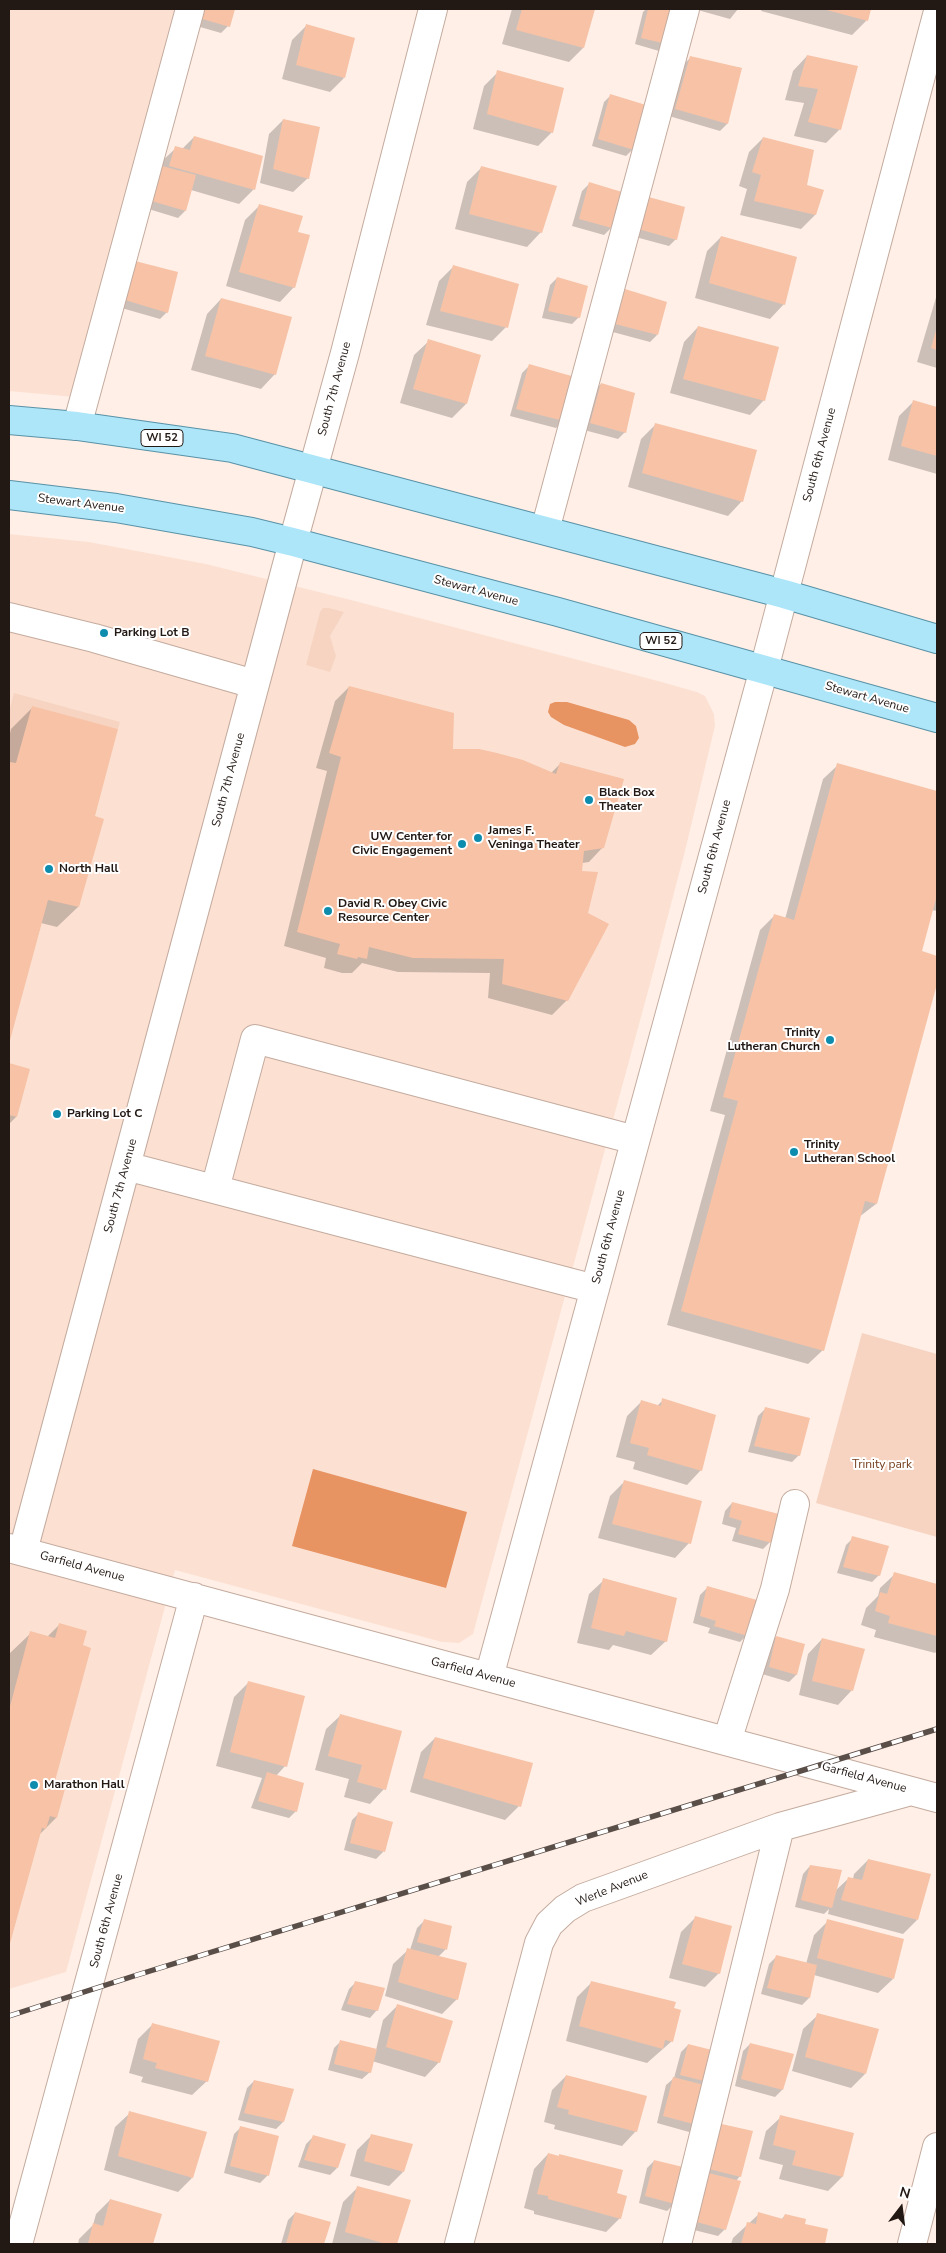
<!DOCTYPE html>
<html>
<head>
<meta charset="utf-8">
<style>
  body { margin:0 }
  #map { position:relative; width:946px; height:2253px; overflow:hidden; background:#ffefe7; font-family:"Nunito Sans",sans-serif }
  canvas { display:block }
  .frame { position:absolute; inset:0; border:10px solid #221814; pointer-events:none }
  .north { position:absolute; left:876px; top:2183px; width:50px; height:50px; -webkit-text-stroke:4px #fff; paint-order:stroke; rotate:15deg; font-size:14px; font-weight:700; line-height:20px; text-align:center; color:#221814 }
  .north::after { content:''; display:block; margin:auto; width:18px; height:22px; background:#221814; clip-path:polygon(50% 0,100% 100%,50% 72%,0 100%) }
</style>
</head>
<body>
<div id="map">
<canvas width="946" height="2253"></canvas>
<div class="frame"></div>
<div class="north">N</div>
</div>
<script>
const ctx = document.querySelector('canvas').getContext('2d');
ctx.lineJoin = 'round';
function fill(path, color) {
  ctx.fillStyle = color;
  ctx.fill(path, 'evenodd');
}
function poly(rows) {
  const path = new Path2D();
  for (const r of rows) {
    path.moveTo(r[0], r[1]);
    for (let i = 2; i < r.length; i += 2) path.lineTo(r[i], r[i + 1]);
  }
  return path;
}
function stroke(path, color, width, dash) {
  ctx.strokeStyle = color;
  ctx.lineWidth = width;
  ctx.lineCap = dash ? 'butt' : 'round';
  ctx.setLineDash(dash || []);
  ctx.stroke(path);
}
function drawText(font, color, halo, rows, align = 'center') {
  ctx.font = font + ' "Nunito Sans",sans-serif';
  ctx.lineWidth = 4;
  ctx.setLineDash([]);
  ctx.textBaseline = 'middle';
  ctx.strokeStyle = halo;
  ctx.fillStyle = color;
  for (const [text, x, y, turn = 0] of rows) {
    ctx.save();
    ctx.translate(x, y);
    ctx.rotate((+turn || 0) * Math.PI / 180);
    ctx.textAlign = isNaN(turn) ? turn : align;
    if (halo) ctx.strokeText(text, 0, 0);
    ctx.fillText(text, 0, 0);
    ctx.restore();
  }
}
fill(poly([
  [9,9,182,9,74,397,9,391],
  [9,534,89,542,206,564,351,600,658,681,697,692,705,696,714,714,715,726,685,851,650,984,473,1634,459,1643,442,1642,175,1570,66,1972,9,1989]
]), '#fce1d3');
fill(poly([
  [329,608,344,612,330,636,336,656,330,672,306,665,320,612,323,608],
  [14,693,120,722,118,729,32,707,16,763,9,762,9,712],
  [862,1333,937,1354,937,1537,816,1503]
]), '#f7d4c2');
fill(poly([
  [555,702,567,702,629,720,636,726,639,738,635,744,625,747,564,725,551,717,548,712,550,704],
  [313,1469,467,1512,446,1588,292,1546]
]), '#e79362');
fill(poly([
  [197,9,233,9,228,26,221,33,193,25],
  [512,9,594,9,583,48,569,62,502,44],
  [646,9,665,9,674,11,666,44,659,51,635,44,643,12],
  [694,9,738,9,730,19],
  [762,9,869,9,866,21,852,35,761,11],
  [306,26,344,78,330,92,282,79,292,40],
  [807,56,840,129,826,143,794,136,804,103,785,100,793,71],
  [690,58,741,68,727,124,720,131,669,116,683,65],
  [498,72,552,132,538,146,473,129,484,86],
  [611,95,633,149,626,156,592,146,604,102],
  [283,120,308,178,293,192,260,183,269,134],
  [194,137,261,157,253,190,239,204,191,190,185,211,178,218,142,207,161,162,176,148,182,149],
  [763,138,805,186,815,215,801,229,740,215,747,189,739,186,749,152],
  [481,168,541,232,527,247,455,229,467,182],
  [589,184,611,228,604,235,572,226,582,191],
  [638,205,676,239,669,246,628,235],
  [259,206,296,232,294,287,280,302,226,286,245,220],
  [721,237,784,304,770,319,695,298,707,251],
  [453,267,506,327,492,341,426,325,439,281],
  [129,269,167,312,160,319,118,307],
  [557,278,579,317,572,324,542,318,550,285],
  [625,291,657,335,650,342,609,331,618,298],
  [937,294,937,368,917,362],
  [221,299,275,374,261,389,191,370,207,314],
  [698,327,764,400,750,415,670,393,684,342],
  [429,341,466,404,452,418,400,403,414,355],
  [529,366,563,421,556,428,510,416,522,373],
  [601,384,625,432,618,439,584,430,594,391],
  [913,402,937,408,937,474,888,460,899,416],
  [655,425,742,501,728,516,628,487,641,439],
  [349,687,452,750,551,773,561,763,603,847,589,862,582,863,567,1000,552,1015,488,998,490,973,398,972,362,963,352,973,342,973,324,968,326,958,284,946,327,771,316,768,335,701],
  [32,708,93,816,78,907,57,927,41,923,9,1041,9,738,11,729],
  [838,765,937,792,937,911,932,910,920,952,937,957,937,979,876,1204,859,1217,823,1350,808,1364,667,1325,725,1115,710,1111,760,930,774,916,785,919,823,779],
  [9,1065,29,1070,16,1117,9,1124],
  [663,1400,701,1470,687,1485,633,1469,635,1462,616,1457,627,1416,642,1401,657,1406],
  [765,1409,799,1455,792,1462,748,1452,758,1416],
  [624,1482,689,1543,675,1558,598,1538,610,1496],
  [732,1503,770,1542,763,1549,732,1541,736,1528,722,1524,725,1511],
  [853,1538,879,1575,872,1582,837,1573,846,1545],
  [895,1574,937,1585,937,1651,935,1653,874,1637,876,1630,861,1625,866,1608,878,1596,880,1588],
  [604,1580,666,1641,651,1655,613,1645,609,1650,577,1643,589,1594],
  [707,1588,747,1635,740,1642,708,1633,710,1628,693,1623,700,1595],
  [60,1624,54,1782,56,1818,39,1835,9,1945,9,1657,10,1653,31,1633,47,1637],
  [776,1637,804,1645,796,1675,789,1682,762,1674,769,1644],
  [822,1639,852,1690,838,1705,799,1695,808,1654],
  [248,1683,285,1766,276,1776,296,1811,289,1818,251,1808,262,1778,216,1766,234,1697],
  [341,1715,384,1789,370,1804,344,1797,349,1779,315,1770,326,1729],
  [435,1738,519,1806,505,1820,410,1792,421,1752],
  [359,1813,392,1823,383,1852,376,1859,344,1850,352,1820],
  [868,1860,917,1920,903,1934,828,1914,829,1909,824,1914,795,1907,803,1874,810,1866,835,1891,849,1878,853,1879,854,1874],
  [695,1918,719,1973,705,1987,669,1978,681,1932],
  [424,1921,450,1927,445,1950,438,1957,457,1999,442,2014,385,1996,393,1964,408,1950,410,1950,417,1928],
  [828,1921,893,1979,878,1993,814,1975,809,1998,802,2005,761,1994,769,1964,776,1957,806,1964,814,1935],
  [356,1982,377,2010,370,2018,341,2010,349,1989],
  [592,1982,672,2041,647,2063,566,2041,577,1997],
  [397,2006,439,2062,425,2077,372,2061,370,2072,362,2079,328,2070,334,2048,341,2041,376,2050,383,2020],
  [818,2015,865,2074,851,2088,792,2071,803,2029],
  [152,2025,207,2081,192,2095,141,2082,143,2077,129,2073,138,2039],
  [750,2044,793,2055,782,2090,775,2097,735,2086,743,2051],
  [688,2045,719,2053,696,2125,689,2132,657,2123,666,2085,674,2078,681,2052],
  [566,2076,636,2131,622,2146,554,2129,555,2125,544,2122,552,2090],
  [254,2081,283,2122,276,2129,238,2120,247,2088],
  [130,2113,192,2178,178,2192,104,2170,115,2127],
  [781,2117,852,2134,842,2177,828,2191,779,2179,783,2165,759,2159,766,2131],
  [241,2127,278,2137,267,2176,260,2183,224,2173,234,2134],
  [710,2131,740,2176,736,2181,725,2229,718,2236,686,2228],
  [371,2136,403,2172,389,2186,350,2176,357,2150],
  [313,2137,337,2168,330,2175,298,2167,306,2144],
  [548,2154,558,2157,560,2155,615,2194,620,2218,606,2232,534,2214,534,2211,524,2208,534,2169],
  [654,2161,674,2204,667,2211,639,2203,647,2168],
  [357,2188,409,2200,396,2244,332,2244,343,2202],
  [110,2200,161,2215,152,2244,78,2244,79,2239,93,2225,96,2214],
  [295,2213,329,2222,323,2244,281,2244,288,2220],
  [759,2214,781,2220,785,2215,803,2225,827,2230,824,2244,731,2244,733,2238]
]), '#0003');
fill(poly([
  [202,9,235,9,230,27,199,18],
  [522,9,595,9,584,48,516,30],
  [648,9,675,10,667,44,641,38],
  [823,9,871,9,868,21],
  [306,24,355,38,345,78,296,65],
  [807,55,858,66,841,130,808,122,818,89,798,86],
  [690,56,742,68,728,124,675,109],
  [497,70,564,88,553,133,487,114],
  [610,94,646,105,634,150,598,139],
  [283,119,320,127,309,179,273,169],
  [194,136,263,156,255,190,169,166,175,146,190,150],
  [763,137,814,150,807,185,824,190,816,215,754,201,761,175,752,172],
  [158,165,196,175,186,211,148,200],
  [481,166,557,186,542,233,469,214],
  [589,182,622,192,612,228,579,219],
  [645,196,685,207,677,240,635,228],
  [259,204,303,216,298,232,310,235,295,288,239,272],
  [721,236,797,257,785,305,709,283],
  [135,261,178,272,168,313,125,300],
  [453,265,519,284,508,328,440,311],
  [557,277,588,286,580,318,548,311],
  [625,289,667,302,658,335,615,324],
  [221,298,292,317,276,375,205,356],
  [698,326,779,347,765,401,683,379],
  [937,327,937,350,931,348],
  [428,339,481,355,467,404,413,389],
  [529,364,575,377,564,421,516,409],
  [601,383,635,393,626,433,590,423],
  [913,400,937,407,937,456,901,446],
  [655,423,757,450,743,502,642,473],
  [349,686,454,713,453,749,479,749,497,753,523,760,556,774,560,762,624,779,604,848,584,851,582,871,598,872,588,913,609,924,568,1001,502,984,504,959,413,958,369,947,367,959,358,957,357,959,337,954,340,944,297,932,341,757,329,753],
  [32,706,118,729,95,816,104,819,79,907,48,900,9,1044,9,762,16,763],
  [837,763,937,791,937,895,922,951,937,956,937,984,877,1204,865,1201,824,1351,681,1311,738,1101,723,1097,774,914,794,920],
  [9,1063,30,1069,17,1117,9,1115],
  [662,1398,716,1415,702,1471,647,1455,649,1448,630,1443,641,1400,661,1406],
  [765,1407,810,1418,800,1456,754,1446],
  [624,1480,702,1501,691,1544,612,1524],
  [732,1502,779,1514,772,1543,738,1534,742,1521,729,1517],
  [852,1536,889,1546,880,1576,843,1567],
  [894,1572,937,1584,937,1636,888,1623,890,1616,875,1611,880,1592,887,1594],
  [603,1578,677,1598,667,1642,626,1631,624,1636,591,1628],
  [707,1586,757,1600,748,1636,714,1626,716,1621,700,1616],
  [59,1623,87,1631,83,1645,91,1648,55,1781,59,1782,58,1787,65,1789,57,1818,50,1816,46,1829,42,1828,9,1947,9,1710,30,1631,55,1638],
  [776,1636,805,1644,797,1675,769,1667],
  [822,1638,865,1649,853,1691,812,1681],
  [248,1681,305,1696,287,1767,230,1752],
  [340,1714,402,1731,386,1790,357,1782,362,1765,328,1756],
  [435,1737,533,1763,521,1807,423,1778],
  [267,1772,304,1783,297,1812,258,1801],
  [358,1812,393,1822,385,1852,350,1843],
  [868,1859,931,1874,918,1920,841,1900,848,1877,862,1880],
  [810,1865,842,1870,832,1908,801,1900],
  [695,1916,732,1926,720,1974,682,1964],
  [424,1919,452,1926,447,1950,417,1942],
  [827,1919,904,1939,894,1979,817,1958],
  [407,1948,467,1963,458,2000,398,1982],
  [776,1955,817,1965,810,1998,767,1988],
  [355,1981,385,1988,378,2011,347,2004],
  [591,1981,676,2002,674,2008,681,2010,673,2042,665,2040,663,2049,579,2026],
  [397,2004,453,2021,440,2063,386,2047],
  [817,2013,879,2029,866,2074,805,2057],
  [152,2023,220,2041,208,2082,155,2068,157,2063,143,2059],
  [340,2040,377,2049,371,2073,334,2064],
  [750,2043,794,2054,783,2090,741,2079],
  [688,2044,720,2052,712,2083,680,2075],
  [566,2075,647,2096,637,2132,568,2114,569,2110,557,2107],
  [673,2077,708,2086,697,2125,663,2116],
  [254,2080,294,2089,284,2122,244,2113],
  [129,2111,207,2132,193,2178,118,2156],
  [780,2115,854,2133,843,2177,792,2165,796,2151,773,2145],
  [717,2123,753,2131,741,2177,705,2168],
  [240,2126,279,2136,269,2176,230,2166],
  [371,2134,413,2144,404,2172,364,2161],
  [313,2135,346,2144,338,2168,304,2160],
  [548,2153,559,2156,559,2154,623,2170,617,2193,627,2196,621,2219,548,2199,548,2196,537,2194],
  [654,2160,687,2168,675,2204,645,2196],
  [704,2172,741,2181,726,2230,693,2221],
  [357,2186,411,2200,397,2244,386,2244,345,2232],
  [110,2199,162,2214,153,2244,88,2244,93,2223,103,2226],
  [295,2212,331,2222,324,2244,286,2244],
  [758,2212,783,2219,785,2214,806,2219,805,2224,828,2229,825,2244,741,2244,747,2222,756,2224]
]), '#f7c2a5');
const minor = poly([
  [77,426,190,9],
  [545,530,685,9],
  [9,617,94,638,254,684],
  [126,1166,595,1289],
  [215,1189,255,1039,635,1140],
  [9,1548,937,1798],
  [23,1551,293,542,345,353,433,9],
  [489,1677,764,669,937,15],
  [727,1741,775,1589,795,1504],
  [18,2244,194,1597],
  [459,2244,539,1943,549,1924,565,1909,583,1898,780,1827,911,1791],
  [677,2244,780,1827],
  [912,2244,937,2147]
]);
const major = poly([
  [9,420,77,426,232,448,784,594,937,639],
  [9,495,116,508,252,532,293,542,558,612,937,718]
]);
stroke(minor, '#c4ab9e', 30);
stroke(major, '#5992a6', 30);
stroke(minor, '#fff', 28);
stroke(major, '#ade5f9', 28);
const rail = poly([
  [9,2016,137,1975,937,1729]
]);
stroke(rail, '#5a4e49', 5.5);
stroke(rail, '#fff', 4, [11]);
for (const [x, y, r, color] of [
  [104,633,5,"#0d8cad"],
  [589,800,5,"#0d8cad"],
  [478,838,5,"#0d8cad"],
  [462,844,5,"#0d8cad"],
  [49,869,5,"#0d8cad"],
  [328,911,5,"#0d8cad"],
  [830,1040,5,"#0d8cad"],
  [57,1114,5,"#0d8cad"],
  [794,1152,5,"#0d8cad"],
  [34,1785,5,"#0d8cad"]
]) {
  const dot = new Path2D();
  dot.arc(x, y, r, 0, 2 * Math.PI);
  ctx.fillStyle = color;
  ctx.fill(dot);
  stroke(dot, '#fff', 2);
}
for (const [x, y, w] of [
  [162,438,42],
  [661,641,42]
]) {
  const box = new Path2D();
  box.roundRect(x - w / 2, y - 8.5, w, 17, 4);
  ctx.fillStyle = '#fff';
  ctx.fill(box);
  stroke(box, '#221814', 1);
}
drawText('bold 11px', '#221814', null, [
  ["WI 52",162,438],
  ["WI 52",661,641]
]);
drawText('12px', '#221814', '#fff', [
  ["South 7th Avenue",335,389,-75],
  ["South 6th Avenue",820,455,-75],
  ["Stewart Avenue",81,504,7],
  ["Stewart Avenue",476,591,15],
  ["Stewart Avenue",867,698,16],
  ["South 7th Avenue",229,780,-75],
  ["South 6th Avenue",715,847,-75],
  ["South 7th Avenue",121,1186,-75],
  ["South 6th Avenue",609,1237,-75],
  ["Garfield Avenue",82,1567,15],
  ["Garfield Avenue",473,1673,15],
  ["Garfield Avenue",864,1778,15],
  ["Werle Avenue",612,1889,-22],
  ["South 6th Avenue",107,1921,-75]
]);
drawText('bold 12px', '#221814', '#fff', [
  ["Parking Lot B",114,633],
  ["Black Box",599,793],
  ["Theater",599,807],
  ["James F.",488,831],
  ["Veninga Theater",488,845],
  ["UW Center for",452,837,"right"],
  ["Civic Engagement",452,851,"right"],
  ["North Hall",59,869],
  ["David R. Obey Civic",338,904],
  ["Resource Center",338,918],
  ["Trinity",820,1033,"right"],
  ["Lutheran Church",820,1047,"right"],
  ["Parking Lot C",67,1114],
  ["Trinity",804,1145],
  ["Lutheran School",804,1159],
  ["Marathon Hall",44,1785]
], 'left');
drawText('12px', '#753d1b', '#fff', [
  ["Trinity park",882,1465]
]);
</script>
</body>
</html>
